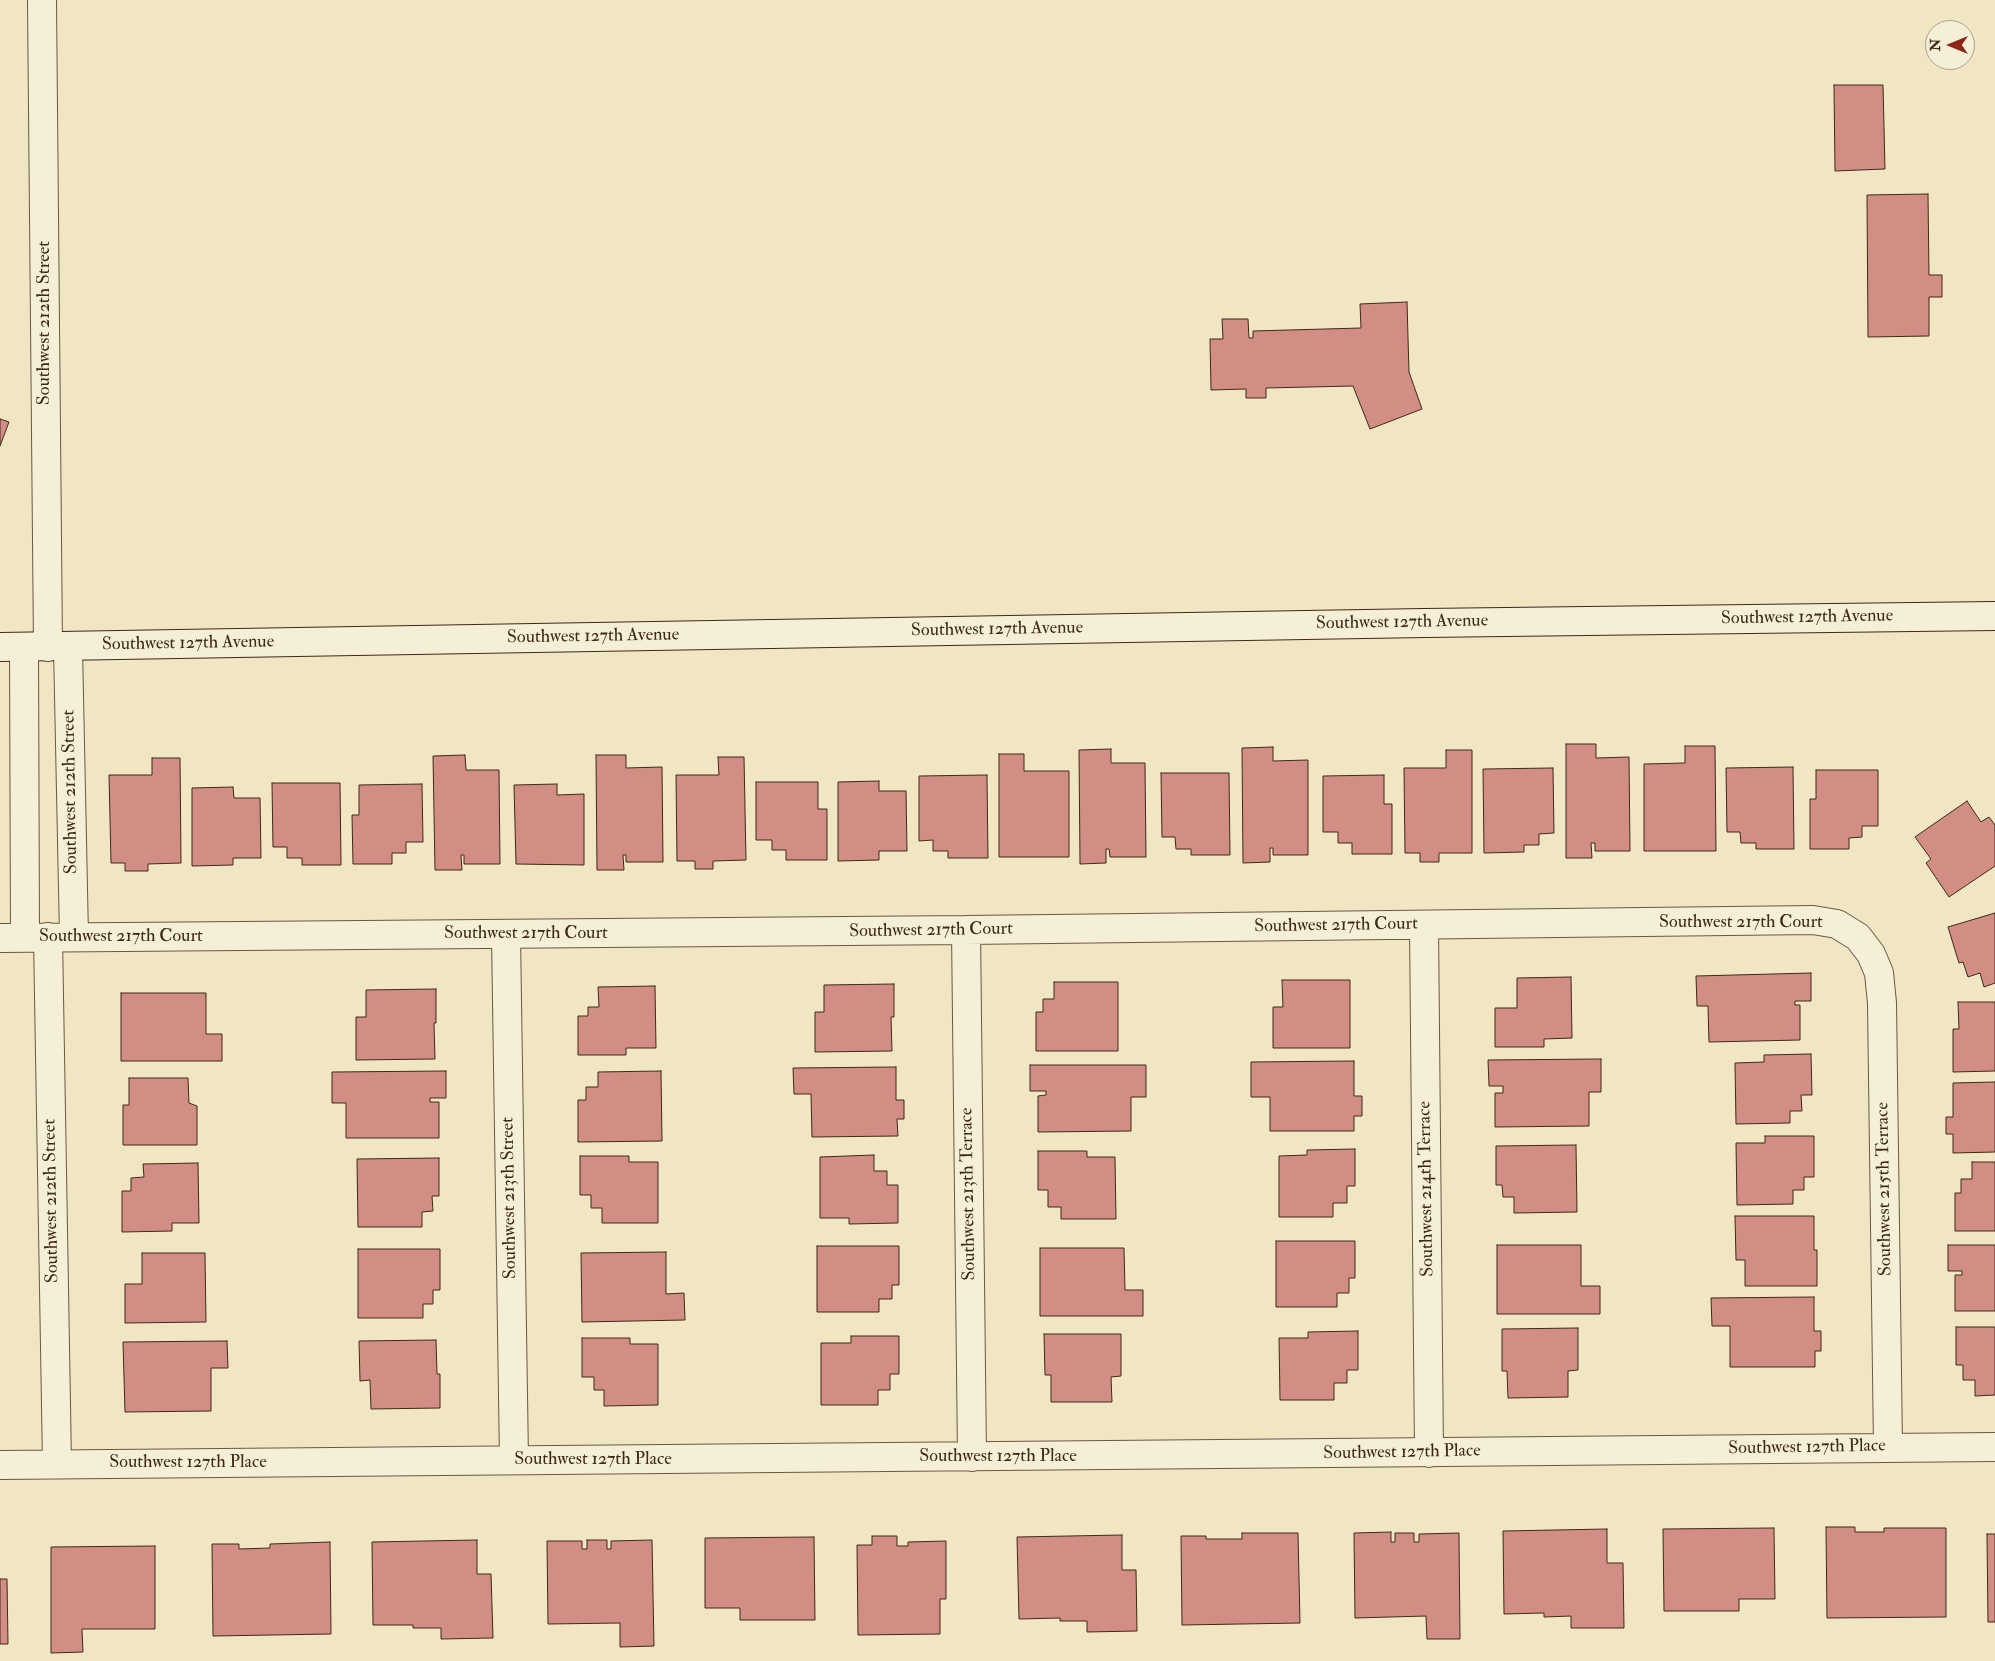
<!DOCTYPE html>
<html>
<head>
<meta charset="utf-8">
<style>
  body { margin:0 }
  #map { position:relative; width:1995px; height:1661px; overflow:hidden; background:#f0e6c3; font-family:"IM FELL Double Pica",serif }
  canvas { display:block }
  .north { position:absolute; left:1925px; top:20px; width:50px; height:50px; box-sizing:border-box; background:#f5efd8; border:1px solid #aca08b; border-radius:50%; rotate:270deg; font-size:14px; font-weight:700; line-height:20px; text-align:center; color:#3e2917 }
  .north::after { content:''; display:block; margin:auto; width:18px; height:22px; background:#8f2418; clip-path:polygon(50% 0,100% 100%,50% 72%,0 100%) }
</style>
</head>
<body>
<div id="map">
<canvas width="1995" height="1661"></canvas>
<div class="north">N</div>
</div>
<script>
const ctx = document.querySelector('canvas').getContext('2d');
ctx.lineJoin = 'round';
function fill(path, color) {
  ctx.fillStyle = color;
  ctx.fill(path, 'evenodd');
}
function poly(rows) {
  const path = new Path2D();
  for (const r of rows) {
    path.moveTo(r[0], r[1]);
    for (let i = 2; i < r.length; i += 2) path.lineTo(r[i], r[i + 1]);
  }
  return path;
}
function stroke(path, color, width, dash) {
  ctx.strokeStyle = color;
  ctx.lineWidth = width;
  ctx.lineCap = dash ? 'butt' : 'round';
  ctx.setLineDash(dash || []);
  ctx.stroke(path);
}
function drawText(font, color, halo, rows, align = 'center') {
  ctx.font = font + ' "IM FELL Double Pica",serif';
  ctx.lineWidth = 4.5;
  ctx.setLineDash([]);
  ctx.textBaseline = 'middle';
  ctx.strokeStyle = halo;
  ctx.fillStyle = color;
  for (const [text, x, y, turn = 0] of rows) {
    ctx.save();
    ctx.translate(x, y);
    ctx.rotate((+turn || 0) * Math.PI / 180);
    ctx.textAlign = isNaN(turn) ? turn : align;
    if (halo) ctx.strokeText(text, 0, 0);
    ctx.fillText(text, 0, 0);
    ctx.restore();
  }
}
const building = poly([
  [1834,85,1883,85,1885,169,1835,171,1834,85],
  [1928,194,1929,275,1942,275,1942,297,1929,297,1929,336,1868,337,1867,195,1928,194],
  [1407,302,1409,372,1422,409,1370,429,1353,386,1266,388,1266,398,1246,398,1246,389,1211,390,1210,339,1223,339,1222,319,1248,319,1249,338,1253,338,1253,331,1361,328,1360,304,1407,302],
  [0,419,9,422,0,446,0,419],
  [1566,744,1596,744,1596,758,1629,757,1630,851,1595,851,1595,843,1591,843,1592,858,1566,858,1566,744],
  [1685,746,1715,746,1716,851,1644,851,1644,764,1685,763,1685,746],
  [1273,747,1273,761,1308,760,1308,855,1273,855,1273,848,1270,848,1270,862,1243,863,1242,748,1273,747],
  [1111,749,1111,763,1145,763,1146,857,1110,857,1109,849,1106,849,1106,863,1080,864,1079,750,1111,749],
  [1446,750,1472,750,1472,853,1439,853,1439,862,1420,862,1420,853,1405,853,1404,768,1446,768,1446,750],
  [999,754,1024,754,1024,771,1069,771,1069,857,999,857,999,754],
  [465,755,466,770,499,770,500,864,464,864,464,855,461,855,462,870,435,870,433,756,465,755],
  [596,755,626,755,626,768,662,767,663,862,626,862,626,855,623,855,624,870,597,870,596,755],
  [718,757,744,757,746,860,713,861,713,869,695,869,695,861,677,861,676,775,719,775,718,757],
  [152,758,180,758,181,863,148,864,148,871,125,871,125,863,111,863,109,775,152,775,152,758],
  [1793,767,1794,849,1756,849,1756,843,1741,843,1740,832,1727,832,1726,768,1793,767],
  [1553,768,1554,833,1539,834,1539,845,1524,845,1524,852,1484,853,1483,769,1553,768],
  [1816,770,1878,770,1878,826,1862,826,1862,837,1849,838,1849,849,1810,849,1810,799,1816,799,1816,770],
  [1161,773,1229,773,1230,855,1191,855,1191,849,1176,849,1175,837,1162,837,1161,773],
  [987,775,988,858,948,858,948,851,933,851,933,840,919,841,919,776,987,775],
  [1384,775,1384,804,1392,804,1392,854,1352,854,1352,843,1338,843,1338,832,1323,832,1323,776,1384,775],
  [879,781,879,791,906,791,907,851,879,851,879,860,838,861,838,782,879,781],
  [756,782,818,782,818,809,827,809,827,860,786,860,786,850,772,850,772,840,756,840,756,782],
  [272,783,340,783,341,865,302,865,302,858,287,858,287,847,273,847,272,783],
  [422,784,423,842,406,842,406,853,392,853,392,864,353,864,352,815,359,815,359,785,422,784],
  [557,784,557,795,584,794,584,865,516,864,514,785,557,784],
  [233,787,234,798,260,798,261,858,233,858,233,865,192,866,192,788,233,787],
  [1967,801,1981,822,1989,817,1995,825,1995,866,1949,897,1926,863,1931,859,1915,837,1967,801],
  [1995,913,1995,983,1984,987,1980,973,1968,977,1963,962,1959,963,1948,927,1995,913],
  [1811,973,1811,1001,1795,1001,1795,1005,1800,1005,1800,1040,1709,1042,1708,1006,1697,1006,1696,976,1811,973],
  [1571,977,1572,1038,1544,1039,1544,1047,1495,1047,1495,1008,1517,1008,1517,978,1571,977],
  [1282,980,1350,980,1350,1048,1273,1048,1273,1007,1283,1007,1282,980],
  [1054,982,1118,982,1118,1051,1036,1051,1036,1012,1043,1012,1043,999,1054,999,1054,982],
  [894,984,894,1017,891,1017,892,1051,815,1052,815,1012,824,1012,824,985,894,984],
  [655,986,656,1048,626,1048,626,1055,578,1055,578,1016,588,1016,588,1007,599,1007,598,987,655,986],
  [436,989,436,1023,434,1023,435,1059,356,1060,356,1017,366,1017,366,990,436,989],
  [121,993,206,993,206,1034,222,1034,222,1061,121,1061,121,993],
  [1958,1002,1995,1002,1995,1071,1953,1072,1953,1029,1959,1029,1958,1002],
  [1811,1054,1812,1095,1801,1095,1802,1111,1790,1111,1790,1123,1736,1124,1735,1063,1764,1062,1764,1055,1811,1054],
  [1601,1059,1601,1092,1589,1092,1589,1126,1495,1127,1495,1093,1503,1093,1503,1086,1489,1086,1488,1060,1601,1059],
  [1354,1061,1354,1096,1362,1096,1362,1116,1354,1116,1354,1131,1270,1131,1270,1097,1251,1097,1251,1062,1354,1061],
  [1030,1065,1146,1065,1146,1097,1131,1097,1131,1131,1038,1132,1038,1096,1046,1095,1046,1091,1030,1091,1030,1065],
  [896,1067,896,1100,904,1100,904,1119,897,1119,898,1136,812,1137,811,1094,794,1094,793,1068,896,1067],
  [446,1071,446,1098,430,1098,430,1102,439,1102,439,1138,346,1138,346,1103,332,1103,332,1072,446,1071],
  [661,1071,662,1141,578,1142,578,1100,586,1100,586,1087,598,1087,598,1072,661,1071],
  [129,1078,188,1078,189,1103,197,1106,197,1145,123,1145,123,1105,129,1105,129,1078],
  [1995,1082,1995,1152,1953,1153,1953,1134,1946,1134,1946,1117,1953,1117,1953,1083,1995,1082],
  [1765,1136,1814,1136,1814,1177,1804,1177,1804,1190,1793,1190,1793,1204,1737,1205,1736,1143,1765,1143,1765,1136],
  [1576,1145,1577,1212,1514,1213,1514,1197,1503,1197,1502,1185,1496,1185,1496,1146,1576,1145],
  [1355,1149,1355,1186,1347,1186,1347,1203,1333,1203,1333,1217,1279,1217,1279,1156,1307,1155,1307,1150,1355,1149],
  [1038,1151,1087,1151,1087,1157,1115,1157,1116,1219,1061,1219,1061,1207,1048,1207,1048,1190,1038,1190,1038,1151],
  [874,1155,874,1171,887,1171,887,1185,898,1185,898,1223,849,1224,849,1218,820,1218,820,1157,874,1155],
  [580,1156,629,1156,629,1162,658,1162,658,1223,602,1223,602,1208,591,1208,591,1195,580,1195,580,1156],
  [439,1158,439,1196,432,1196,433,1211,422,1212,422,1227,358,1227,357,1159,439,1158],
  [1972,1162,1995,1162,1995,1231,1955,1231,1955,1193,1961,1193,1961,1179,1972,1179,1972,1162],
  [198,1163,199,1223,172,1223,172,1231,122,1232,122,1191,131,1191,131,1178,144,1177,143,1164,198,1163],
  [1735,1216,1814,1216,1814,1250,1817,1250,1817,1286,1745,1286,1745,1260,1736,1260,1735,1216],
  [1276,1241,1355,1241,1355,1278,1349,1278,1349,1293,1337,1293,1337,1307,1276,1307,1276,1241],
  [1497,1245,1581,1245,1581,1286,1600,1286,1600,1314,1497,1314,1497,1245],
  [1948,1245,1995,1245,1995,1311,1955,1311,1955,1275,1962,1275,1962,1271,1948,1271,1948,1245],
  [817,1246,899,1246,899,1285,892,1285,892,1299,879,1299,879,1312,817,1312,817,1246],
  [1040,1248,1124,1248,1125,1290,1143,1290,1143,1316,1040,1316,1040,1248],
  [358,1249,440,1249,440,1290,433,1290,433,1304,423,1304,423,1318,358,1318,358,1249],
  [666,1252,666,1294,684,1293,685,1320,582,1322,581,1253,666,1252],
  [142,1253,205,1253,206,1322,125,1323,125,1284,142,1284,142,1253],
  [1814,1297,1814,1331,1821,1331,1821,1351,1815,1351,1815,1367,1730,1367,1730,1326,1712,1326,1711,1298,1814,1297],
  [1956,1327,1995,1327,1995,1395,1975,1396,1975,1380,1963,1380,1963,1365,1956,1365,1956,1327],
  [1578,1328,1578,1370,1568,1371,1568,1397,1508,1398,1507,1371,1502,1371,1502,1329,1578,1328],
  [1358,1331,1358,1370,1347,1370,1347,1383,1334,1383,1334,1400,1280,1400,1279,1338,1308,1338,1308,1332,1358,1331],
  [1044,1334,1121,1334,1121,1376,1111,1377,1112,1402,1051,1402,1051,1375,1045,1375,1044,1334],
  [851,1336,899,1336,899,1374,890,1374,890,1390,878,1390,878,1405,821,1405,821,1343,851,1343,851,1336],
  [582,1338,630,1338,630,1344,658,1344,658,1405,604,1406,604,1390,594,1390,594,1377,582,1377,582,1338],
  [436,1340,437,1374,440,1374,440,1408,371,1409,370,1380,360,1381,359,1341,436,1340],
  [227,1341,228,1368,211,1368,211,1411,125,1412,123,1342,227,1341],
  [1826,1527,1855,1527,1855,1532,1884,1532,1884,1528,1946,1528,1946,1617,1827,1618,1826,1527],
  [1774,1528,1775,1599,1739,1599,1739,1611,1664,1611,1663,1529,1774,1528],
  [1607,1529,1607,1563,1623,1563,1624,1628,1571,1628,1571,1616,1544,1617,1544,1613,1504,1614,1503,1531,1607,1529],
  [1391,1532,1391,1542,1395,1542,1395,1533,1414,1533,1414,1542,1419,1542,1419,1534,1459,1533,1460,1639,1427,1639,1426,1616,1355,1618,1354,1533,1391,1532],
  [1242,1533,1298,1533,1300,1623,1182,1625,1181,1536,1206,1536,1206,1539,1242,1539,1242,1533],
  [1987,1534,1995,1534,1995,1622,1988,1622,1987,1534],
  [1122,1535,1122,1570,1136,1570,1137,1631,1087,1632,1087,1621,1060,1621,1060,1618,1019,1619,1017,1537,1122,1535],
  [872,1536,897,1536,897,1546,908,1546,908,1542,946,1541,946,1599,940,1599,940,1634,858,1635,857,1545,872,1545,872,1536],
  [814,1537,815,1620,740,1620,740,1608,705,1608,705,1538,814,1537],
  [477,1540,477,1574,491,1574,493,1638,441,1639,441,1628,413,1628,413,1625,373,1625,372,1542,477,1540],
  [587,1540,607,1540,607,1549,611,1549,611,1541,652,1540,654,1646,620,1647,620,1623,548,1624,547,1541,582,1541,582,1549,587,1549,587,1540],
  [330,1542,331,1634,213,1636,212,1544,239,1544,239,1549,270,1548,270,1544,330,1542],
  [155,1546,155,1629,82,1629,83,1652,51,1653,51,1547,155,1546],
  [0,1579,7,1579,8,1644,0,1644,0,1579]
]);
fill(building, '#d28e84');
stroke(building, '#3e2917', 1);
const street = poly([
  [42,0,48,647],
  [24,647,25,938],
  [68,647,74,937],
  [1424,925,1429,1453],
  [966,930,972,1457],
  [506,935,514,1460],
  [48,937,57,1464],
  [0,938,966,930,1813,920,1837,924,1858,937,1871,954,1879,973,1882,1003,1888,1447],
  [0,1465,1995,1447]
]);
const secondary = poly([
  [0,647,1424,623,1995,616]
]);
stroke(street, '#6a5842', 30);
stroke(secondary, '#3e2917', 30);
stroke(street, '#f5efd8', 28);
stroke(secondary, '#f5efd8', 28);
drawText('18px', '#3e2917', '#f5efd8', [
  ["Southwest 212th Street",45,323,-90],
  ["Southwest 127th Avenue",1807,618,-1],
  ["Southwest 127th Avenue",1402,623,-1],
  ["Southwest 127th Avenue",997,630,-1],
  ["Southwest 127th Avenue",593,637,-1],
  ["Southwest 127th Avenue",188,644,-1],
  ["Southwest 212th Street",71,792,-91],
  ["Southwest 217th Court",1741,923],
  ["Southwest 217th Court",1336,926,-1],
  ["Southwest 217th Court",931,931,-1],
  ["Southwest 217th Court",526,934],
  ["Southwest 217th Court",121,937],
  ["Southwest 214th Terrace",1427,1189,-91],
  ["Southwest 215th Terrace",1885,1189,-91],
  ["Southwest 213th Terrace",969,1194,-91],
  ["Southwest 213th Street",510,1198,-91],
  ["Southwest 212th Street",52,1201,-91],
  ["Southwest 127th Place",1807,1448,-1],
  ["Southwest 127th Place",1402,1453,-1],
  ["Southwest 127th Place",998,1457],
  ["Southwest 127th Place",593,1460],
  ["Southwest 127th Place",188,1463]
]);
</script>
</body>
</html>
